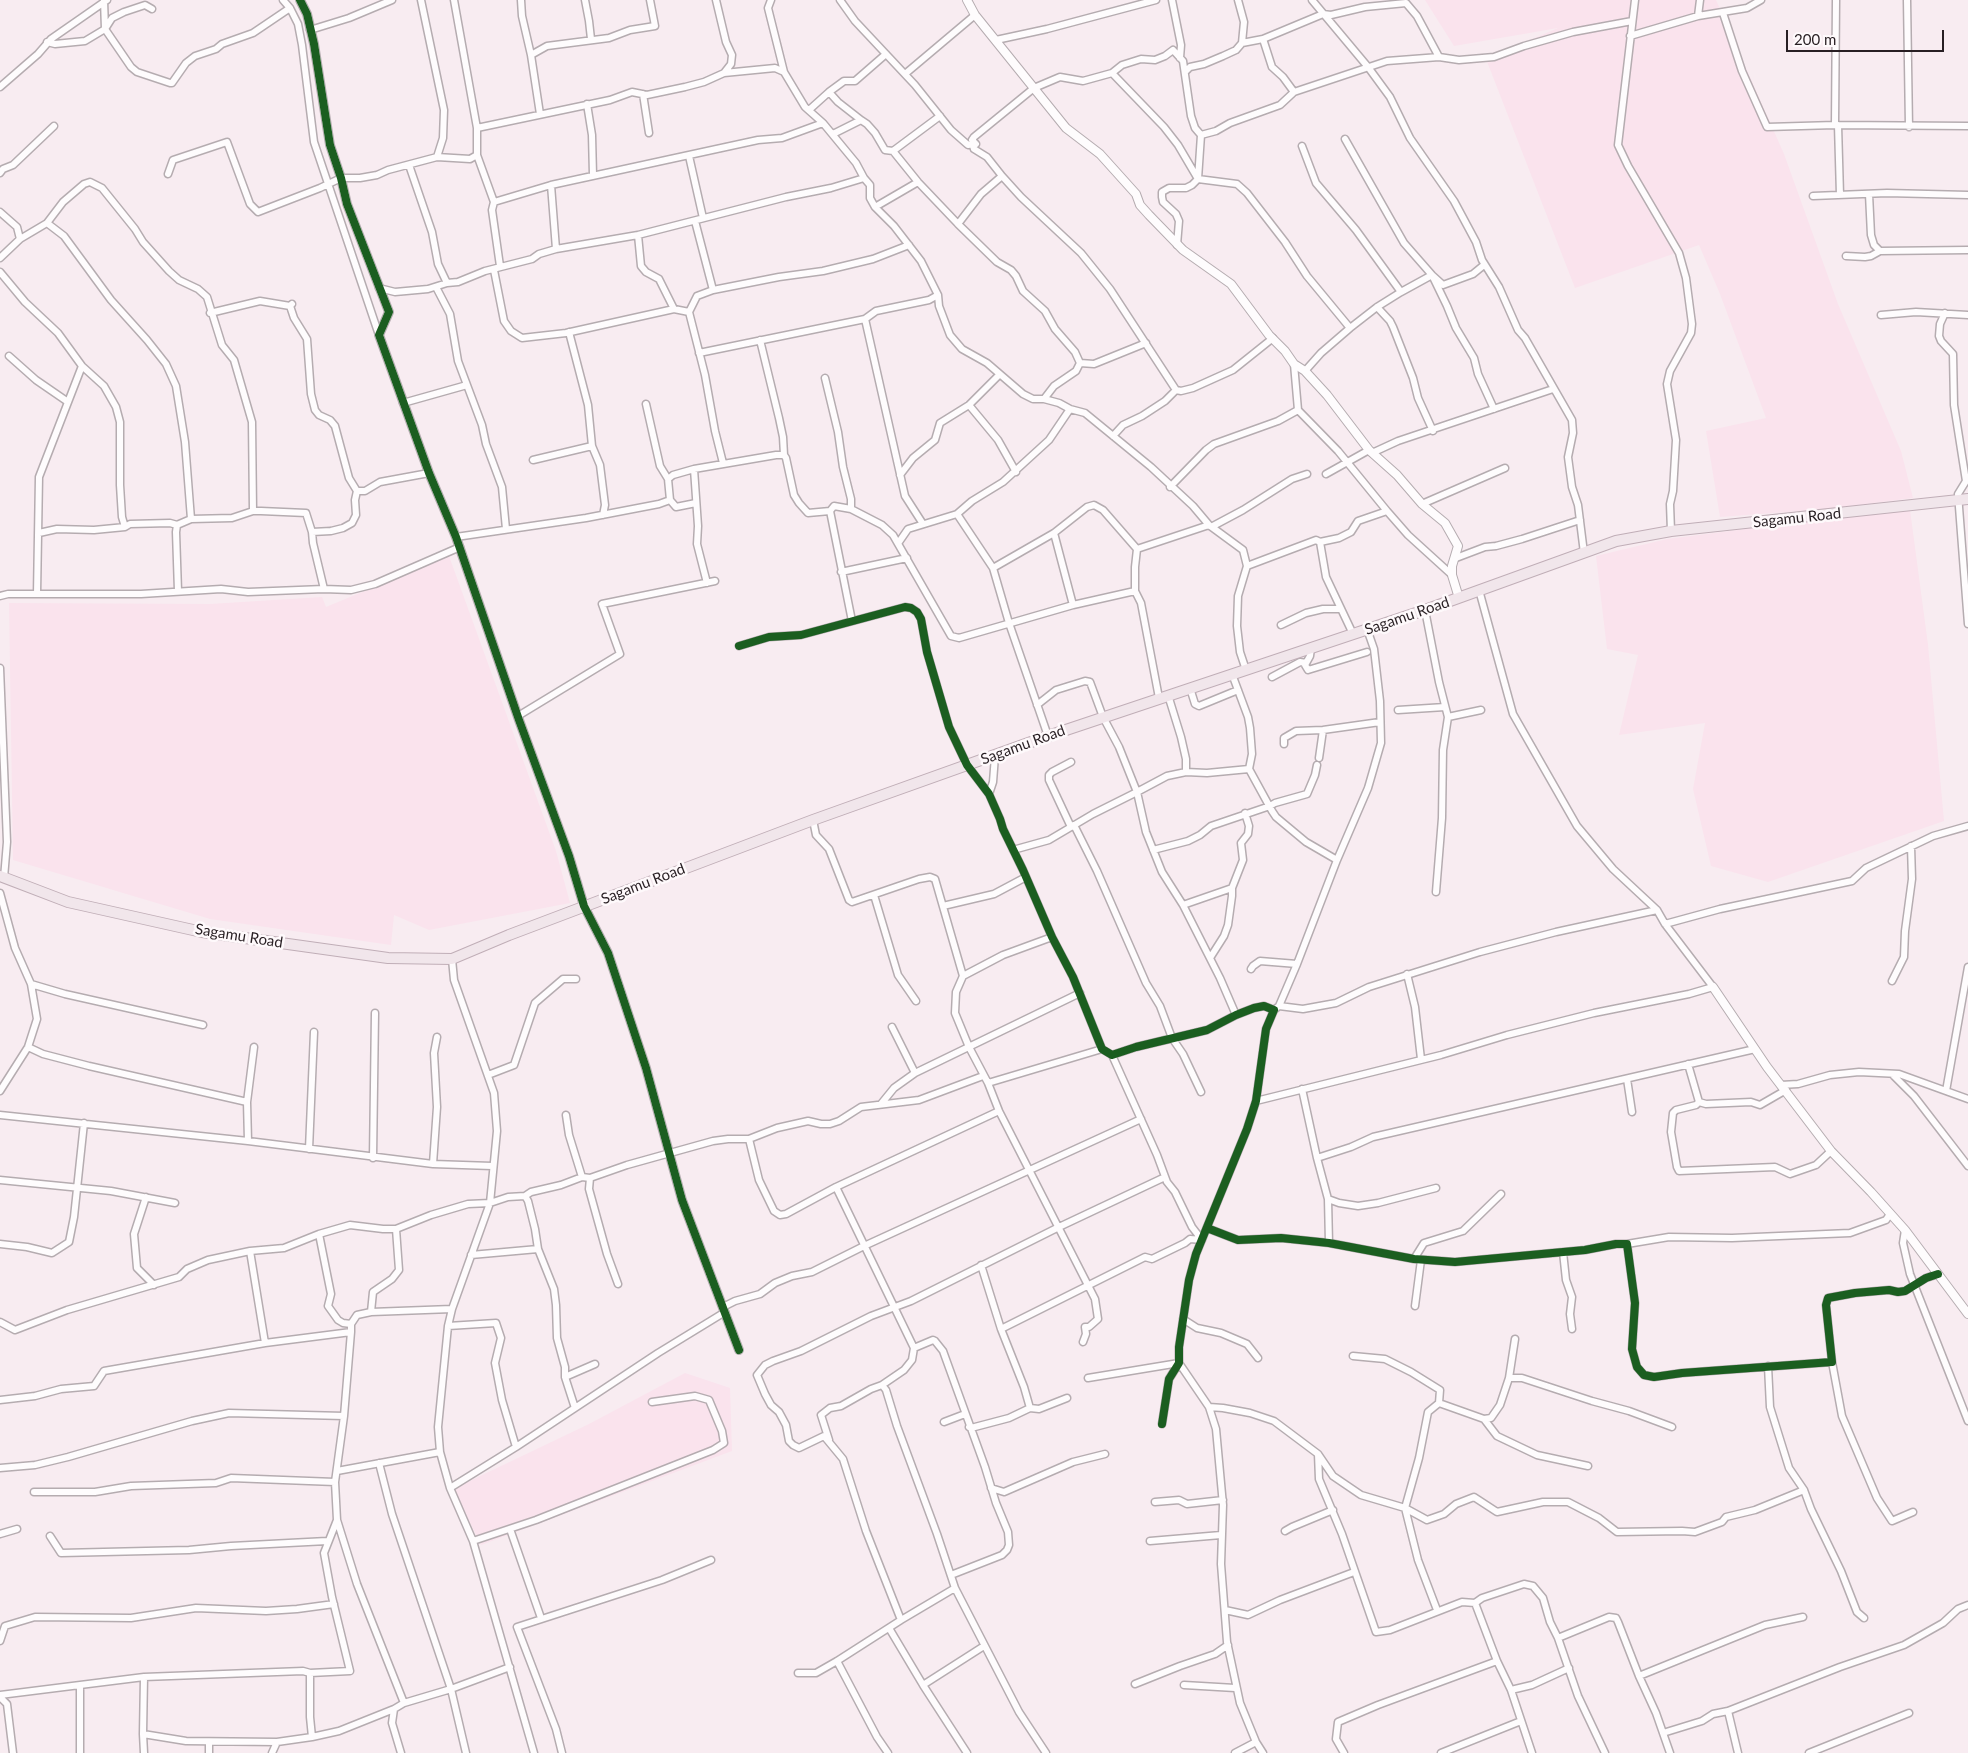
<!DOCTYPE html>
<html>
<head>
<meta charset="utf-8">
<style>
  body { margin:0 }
  #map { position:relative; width:1968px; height:1753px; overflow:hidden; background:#f8ecf1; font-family:Lato,sans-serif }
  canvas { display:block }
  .scale { position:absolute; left:1786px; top:30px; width:158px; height:22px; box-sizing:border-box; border:2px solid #281f23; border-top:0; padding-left:6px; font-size:15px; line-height:18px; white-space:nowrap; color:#281f23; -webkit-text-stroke:4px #fef9fb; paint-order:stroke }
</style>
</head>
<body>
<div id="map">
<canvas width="1968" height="1753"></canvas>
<div class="scale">200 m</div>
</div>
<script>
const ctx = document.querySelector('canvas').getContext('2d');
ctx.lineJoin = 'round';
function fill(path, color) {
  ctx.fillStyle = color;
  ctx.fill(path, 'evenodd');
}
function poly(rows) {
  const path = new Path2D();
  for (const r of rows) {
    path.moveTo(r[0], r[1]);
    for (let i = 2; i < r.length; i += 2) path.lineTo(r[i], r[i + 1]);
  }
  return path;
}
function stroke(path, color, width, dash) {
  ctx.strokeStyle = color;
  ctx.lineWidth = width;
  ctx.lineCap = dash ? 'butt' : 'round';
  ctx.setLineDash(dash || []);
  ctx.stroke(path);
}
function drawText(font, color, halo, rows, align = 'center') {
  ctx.font = font + ' Lato,sans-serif';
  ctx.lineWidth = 5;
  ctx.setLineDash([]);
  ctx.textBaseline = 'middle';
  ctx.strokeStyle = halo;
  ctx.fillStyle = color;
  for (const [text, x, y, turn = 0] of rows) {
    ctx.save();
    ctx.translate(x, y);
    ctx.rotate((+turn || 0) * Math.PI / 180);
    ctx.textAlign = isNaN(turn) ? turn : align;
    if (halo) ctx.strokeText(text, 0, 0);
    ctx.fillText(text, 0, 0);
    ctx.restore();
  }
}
fill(poly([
  [1425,0,1716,0,1784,154,1838,304,1901,451,1913,498,1828,509,1720,517,1706,431,1766,418,1720,294,1699,245,1575,288,1486,59,1558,28,1454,46],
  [1910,510,1928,645,1944,821,1768,882,1711,866,1693,789,1705,723,1619,735,1638,655,1607,649,1596,556,1667,539,1769,526],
  [449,556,556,851,570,903,429,930,394,915,391,945,210,919,13,860,9,603,210,604,322,597,326,607],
  [685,1373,730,1388,732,1451,481,1545,453,1489,589,1424]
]), '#fae3ed');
const minor = poly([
  [104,0,105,29,131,67,137,72,170,83,172,83,186,63,195,56,216,49,222,44,253,33,290,8,283,0],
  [421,0,444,110,443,138,437,157],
  [454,0,477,128],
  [521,0,522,16,531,55,540,114],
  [585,0,589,21,591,39],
  [840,0,855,21,915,85,951,130,968,145,975,144],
  [1172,0,1181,45,1180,58],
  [1238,0,1244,22,1242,43],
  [1312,0,1368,67,1390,97,1410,138,1454,201,1476,242,1482,260,1499,287,1518,330,1525,338,1572,420,1573,433,1568,457,1572,487,1578,505,1584,553],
  [1635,0,1618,145,1628,166,1679,253,1686,278,1692,324,1691,333,1670,371,1667,384,1676,440,1673,491,1670,504,1671,531],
  [1907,0,1909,127],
  [290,8,298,24,302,45,314,142,379,335],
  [1723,13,1742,71,1767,127,1835,125,1968,126],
  [1698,16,1700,0],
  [310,30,349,18,392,0],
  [1630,36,1698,16,1747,8,1761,0],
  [1263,39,1272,67,1283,77,1294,92],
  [996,40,1047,29,1156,0],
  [47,42,55,44,85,41,105,29,112,18,124,12,145,5,152,9],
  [531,55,547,46,609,38,630,30,655,26,650,0],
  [1186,71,1190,67,1204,64,1223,56,1236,50,1242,43,1263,39,1323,14,1331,15,1365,7,1406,3,1417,16,1439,57],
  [784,72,805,107,823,123,856,163,864,178,870,185,870,198,875,207,894,226,921,261,938,295,939,306,950,335,962,349,987,363,1023,394,1033,399,1044,399,1059,403,1070,409,1085,413,1151,467,1193,506,1209,525,1243,550,1247,566],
  [724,73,775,68,784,72,768,8,771,0],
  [1112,73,1083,81,1060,77,1034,88,974,137,972,140,976,144,973,146,974,149,987,157,1002,176,1021,197,1081,253,1110,289,1176,390,1181,391,1193,388,1233,370,1273,338],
  [905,74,975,15],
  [0,87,38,54,51,39,107,0],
  [829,92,844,81,855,81,886,54],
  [643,94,649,133],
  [587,104,592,135,593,175],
  [809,110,829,92,838,102,861,120],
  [1835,125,1836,0],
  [1838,125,1840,195],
  [833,134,861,120,867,124,875,133,885,150,893,151,918,182,958,224,997,262,1011,270,1016,276,1023,291,1045,311,1055,329,1075,352,1080,363,1076,371,1054,386,1044,399],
  [1201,135,1216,131,1230,123,1280,105,1294,92,1387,61,1439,57,1459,60,1494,57,1524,46,1573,32,1632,21],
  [1345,139,1404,243,1432,275,1443,285,1473,274,1484,265],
  [1302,146,1316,183,1356,230,1401,292,1377,307,1350,328],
  [893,151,940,116],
  [477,155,494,202],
  [689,156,703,218],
  [409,165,432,232,438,264,447,283],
  [0,173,3,169,13,165,54,126],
  [168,174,173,160,227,142,250,204,258,212,320,188,341,178,360,178,377,175,388,170,437,157,470,159,477,155,477,128,610,100,632,92,647,95,685,87,704,82,724,73,731,64,732,55,726,42,716,0],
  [551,185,556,249],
  [1869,194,1871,235,1874,245,1880,251,1968,250],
  [1813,196,1887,193,1968,195],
  [875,207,918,182],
  [0,212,17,227,20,239],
  [695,221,713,290],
  [958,224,981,194,1002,176],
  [638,235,641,266,646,272,659,279,674,309],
  [1177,245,1179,221,1176,214,1163,202,1162,197,1162,192,1169,188,1186,188,1192,185,1198,179,1201,135,1195,128,1191,116,1183,61,1173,50,1165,56,1155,60,1141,59,1122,65,1112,73,1164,127,1178,145,1198,179,1237,184,1247,193,1285,242,1307,276,1350,328,1321,353,1305,371],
  [1846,256,1865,257,1871,256,1880,251],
  [0,258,20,239,47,223],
  [500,266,492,210,494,202,551,185,758,140,782,138,823,123],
  [494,270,504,321,511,331,522,338,566,333,674,309,689,312],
  [0,272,25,302,58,333,82,366,104,386,116,407,120,422,120,485,122,517,125,527],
  [436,287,450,314,458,361,482,425,486,444,502,487,506,529],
  [379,288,395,292,428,289,447,283,458,282,485,271,532,259,539,254,556,249,638,235,786,197,831,188,864,178],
  [1401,292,1432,275,1447,306,1456,328,1474,358,1478,374,1494,409],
  [290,306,294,318,307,339,311,394,315,410,319,415,330,420,335,426,349,478,357,491,365,491,380,482,429,473],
  [1377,307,1390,321,1393,327,1413,378,1418,398,1433,431],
  [210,313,260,301,290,306,292,304],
  [1945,313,1940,324,1939,336,1941,341,1953,354,1954,405,1966,481,1958,494,1968,624],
  [1881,315,1916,312,1968,315],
  [865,319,905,496,923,524],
  [569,332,588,405,592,446,600,465,605,505,603,515],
  [760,340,779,418,783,437,784,455,786,458,794,495,799,503,808,513,830,511,834,506,851,509,882,525,893,535,951,636,959,638,1073,605,1135,591],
  [699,353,865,319,876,311,929,300,938,295],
  [9,356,36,380,68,402],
  [1080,363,1094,364,1146,343],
  [825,378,838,432,843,467,851,499,851,509],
  [403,403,467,385],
  [969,405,998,440,1016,472],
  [1298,410,1338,451,1387,511],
  [1113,436,1123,425,1142,416,1165,401,1176,390],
  [1372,453,1398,441,1553,389],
  [533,460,592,446],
  [723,463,715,431,705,375,689,312,697,296,713,290,779,277,823,271,873,259,909,245],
  [694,469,698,526,697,544,707,583],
  [1326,474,1369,450],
  [900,475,913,458,935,440,940,423,969,405,999,375],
  [668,479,673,475,694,469,776,455,784,455],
  [1170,487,1206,450,1214,444,1278,421,1298,410,1294,364],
  [670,500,676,507,696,503],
  [1422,504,1505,468],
  [830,511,852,621],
  [957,514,993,568,1009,623,1048,736],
  [191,519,185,442,176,386,166,364,147,340,111,300,64,236,47,223,63,202,84,184,90,182,102,188,135,229,143,242,169,271,179,280,198,289,207,297,222,345,234,360,252,422,253,511],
  [1213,526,1243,510,1292,479,1307,474],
  [312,532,331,531,343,528,352,523,356,515,355,500,357,491],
  [39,533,57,529,94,530,125,527,130,524,170,523,177,525],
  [1054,533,1073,605],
  [456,537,586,518,659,504,670,500,668,479,660,466,646,404],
  [899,542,908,529,957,514,972,501,1003,482,1049,440,1070,409],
  [1320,542,1326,577,1353,634],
  [1456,558,1485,547,1496,546,1522,539,1580,520],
  [993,568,1054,533,1087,507,1094,505,1103,510,1137,549],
  [841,572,907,558],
  [178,591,176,532,177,525,191,519,232,518,253,511,261,511,306,513,312,532,313,543,324,589],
  [37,594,39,477,82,366],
  [0,596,8,594,141,594,221,589,248,592,324,589,351,590,375,584,460,547],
  [1425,610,1439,682,1448,717,1443,750,1442,818,1436,892],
  [1281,625,1306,613,1323,609,1341,609],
  [739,646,769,637,801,635,905,607,911,608,917,612,921,619,927,652,949,727,967,765,989,794,1000,819,1003,829,1023,870,1052,937,1073,977,1102,1049,1112,1055,1136,1047,1207,1030,1236,1015,1254,1008,1264,1006,1274,1010,1266,1029,1256,1101,1247,1129,1196,1254,1189,1280,1179,1347,1179,1363,1169,1379,1162,1424],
  [1311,648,1310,656,1305,665,1308,670,1367,652],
  [0,668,7,842,4,878],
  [1246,670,1240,652,1237,626,1238,596,1247,566,1316,540,1320,542,1339,538,1351,532,1358,521,1387,511,1408,535,1452,575],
  [1232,674,1248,717,1250,728,1252,754,1249,769,1272,811,1276,817,1306,842,1337,860],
  [1272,677,1300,662,1306,663],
  [1190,688,1195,704,1199,706,1238,690],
  [1168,695,1181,737,1186,759,1186,772],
  [1159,698,1141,603,1135,591,1135,567,1137,549,1209,525],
  [1037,705,1056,690,1085,681,1090,682,1103,717,1119,747,1137,792,1167,776,1186,772,1207,773,1249,769],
  [1398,710,1445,707],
  [518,716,620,654,602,604,715,581],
  [1448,717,1481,710],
  [1284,744,1284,738,1296,731,1323,730,1380,722],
  [1319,758,1323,730],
  [989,794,993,782,995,756],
  [813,820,816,835,829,849,849,900,852,902,919,879,930,877,935,879,963,976,956,992,955,1013,969,1047,988,1083,999,1111,1095,1299,1098,1319,1089,1327,1085,1327,1086,1334,1083,1342],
  [1074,825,1097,871,1146,983,1160,1006,1172,1038,1183,1054,1201,1092],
  [1071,827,1049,780,1049,775,1052,772,1071,762],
  [1013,850,1049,840,1093,814,1137,792,1146,832,1162,872,1183,905,1220,978,1236,1015],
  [1153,850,1188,841,1200,835,1211,826,1270,806,1275,803,1307,794,1315,775,1317,765],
  [0,893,15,948,31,984,37,1019,28,1047,0,1091],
  [874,895,898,975,916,1001],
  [1183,905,1232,888,1243,860,1241,843,1248,834,1249,826,1245,813],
  [943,906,994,894,1026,877],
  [1665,924,1720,909,1852,881,1866,868,1933,836,1968,826],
  [1210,958,1224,936,1228,925,1232,896,1232,888],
  [452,959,454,980,494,1093,497,1131,490,1203,452,1309,448,1326,438,1427,440,1452,450,1488,473,1541,534,1753],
  [1251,969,1253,966,1260,961,1297,964],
  [1407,974,1415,1007,1421,1059],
  [963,976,1003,955,1052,937],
  [1892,981,1904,957,1905,931,1912,879,1911,846],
  [31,984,65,994,203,1025],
  [1279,1006,1303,1009,1336,1003,1369,987,1480,952,1556,932,1657,910],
  [1274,1010,1279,1006,1297,964,1337,860,1368,788,1381,743,1380,701,1374,649,1367,629],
  [892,1027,915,1073],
  [28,1047,43,1054,89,1066,247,1102],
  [1112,1055,1157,1155,1167,1182,1175,1192,1192,1227,1202,1240],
  [1688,1064,1699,1102,1696,1105,1676,1110,1673,1113,1671,1132,1677,1167,1679,1171,1775,1167,1790,1174,1816,1165,1831,1151],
  [488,1075,514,1065,535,1003,563,979,576,979],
  [1893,1075,1914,1096,1968,1166],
  [1627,1079,1632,1112],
  [988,1083,1102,1049],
  [1781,1085,1798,1084,1830,1075,1859,1072,1899,1074,1968,1099],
  [1302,1089,1317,1158,1328,1199,1329,1243],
  [1946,1091,1968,967],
  [1256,1101,1441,1055,1507,1035,1594,1013,1689,994,1713,987,1665,924,1657,910,1613,869,1577,826,1513,714,1479,590],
  [1699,1102,1706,1104,1751,1102,1760,1105,1786,1090],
  [881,1104,894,1088,915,1073,1080,993],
  [0,1115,248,1141,433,1164,492,1166],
  [566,1115,569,1135,582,1177],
  [749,1139,759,1180,774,1211,780,1215,786,1214,836,1187,999,1111],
  [248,1141,247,1102,254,1047],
  [309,1149,314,1032],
  [373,1158,375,1013],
  [1317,1158,1351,1147,1373,1137,1755,1049],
  [433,1164,437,1107,434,1053,437,1037],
  [590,1178,589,1189,607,1254,618,1284],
  [0,1180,111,1191,175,1203],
  [525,1196,528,1201,535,1229,538,1249,554,1289,556,1305,557,1338,565,1367,565,1377,575,1408],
  [146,1197,134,1234,137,1268,154,1285],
  [1328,1199,1339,1203,1358,1206,1378,1203,1436,1188],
  [1207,1228,1238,1240,1281,1238,1329,1243,1414,1259,1455,1262,1585,1250,1616,1244,1627,1244,1635,1303,1632,1349,1637,1367,1644,1375,1654,1377,1682,1373,1832,1362,1826,1305,1828,1298,1855,1293,1889,1290,1898,1292,1905,1291,1926,1278,1938,1274],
  [1905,1230,1903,1243,1910,1274,1968,1421],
  [319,1234,331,1294,328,1306,338,1320,343,1323,351,1324],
  [0,1244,27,1247,52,1253,69,1242,74,1217,84,1123],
  [1627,1244,1669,1237,1732,1238,1850,1233,1886,1220,1890,1214],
  [250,1251,265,1343],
  [1563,1252,1566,1280,1572,1297,1570,1314,1572,1329],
  [471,1255,538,1249],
  [1414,1259,1424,1243,1463,1231,1501,1194],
  [981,1265,1001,1329,1024,1387,1030,1408],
  [1415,1306,1421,1260],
  [723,1307,735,1301,760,1294,775,1283,792,1276,812,1272,864,1246,1141,1119],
  [371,1312,373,1292,392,1279,399,1270,396,1229],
  [1183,1319,1197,1328,1221,1333,1247,1344,1258,1358],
  [0,1322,15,1330,67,1310,179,1277,187,1269,208,1260,250,1251,284,1248,319,1234,350,1225,383,1229,396,1229,431,1215,468,1204,490,1203,508,1197,525,1196,531,1192,561,1185,582,1177,590,1178,627,1165,713,1141,728,1139,749,1139,777,1128,808,1121,821,1124,830,1124,839,1121,861,1107,919,1100,983,1076],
  [448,1326,496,1323,501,1338,495,1363,502,1400,516,1447],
  [1001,1329,1145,1257,1152,1259,1185,1243,1190,1239,1202,1240],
  [914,1348,933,1340,935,1341,943,1351,985,1467,996,1503,1008,1532,1009,1545,1007,1550,1002,1555,951,1575],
  [1353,1356,1385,1359,1411,1372,1440,1390,1439,1403],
  [1832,1362,1842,1416,1877,1498,1892,1521,1913,1512],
  [1179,1363,1209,1407,1216,1429,1223,1505,1221,1564,1227,1642,1240,1703,1256,1742,1263,1753],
  [1768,1366,1770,1407,1789,1468,1804,1490,1811,1509,1841,1571,1857,1612,1864,1618],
  [565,1377,595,1364],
  [1088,1378,1179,1363],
  [1509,1378,1522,1378,1592,1401,1629,1411,1672,1427],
  [0,1400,35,1396,61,1389,94,1386,104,1371,265,1343,351,1332,351,1324,357,1315,371,1312,452,1309],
  [1209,1407,1223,1408,1250,1413,1274,1421,1318,1454,1333,1476,1361,1495,1405,1508,1418,1560,1437,1610],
  [1484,1419,1491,1418,1500,1405,1509,1378,1515,1339],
  [944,1422,965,1414],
  [969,1427,971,1428,1009,1418,1030,1408,1039,1409,1067,1398],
  [829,1440,821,1415,830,1408,841,1406,871,1389,882,1385,904,1370,912,1360,914,1348,836,1187],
  [1318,1454,1319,1479,1342,1534,1376,1632,1390,1630,1462,1602,1475,1603,1482,1598,1524,1584,1533,1586,1543,1598,1550,1622,1558,1638],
  [379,1463,392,1514,451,1689,466,1753],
  [1588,1466,1537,1455,1497,1436,1484,1419,1439,1403,1428,1412,1419,1458,1405,1508,1427,1520,1444,1514,1456,1504,1474,1497,1497,1512,1543,1502,1568,1502,1599,1518,1617,1532,1682,1531,1695,1532,1722,1522,1726,1517,1755,1510,1804,1490],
  [0,1468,35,1465,68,1457,192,1421,229,1413,344,1416],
  [337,1471,440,1452],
  [450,1488,516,1447,658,1353,725,1312],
  [991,1488,1004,1492,1073,1462,1105,1454],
  [34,1492,95,1492,131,1486,216,1483,231,1478,335,1482],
  [1155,1502,1179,1500,1187,1504,1223,1500],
  [337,1520,357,1584,404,1703],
  [510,1529,541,1618],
  [1285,1531,1292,1527,1333,1510],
  [0,1534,17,1529],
  [50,1536,61,1553,189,1550,231,1546,327,1541],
  [473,1541,536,1520,713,1450,724,1443,722,1431,709,1400,695,1396,652,1402],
  [1150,1541,1221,1535],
  [955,1588,1019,1712,1046,1753],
  [1475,1603,1497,1661,1511,1690,1532,1753],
  [1225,1610,1248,1615,1280,1600,1354,1572],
  [901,1620,866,1531,843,1459,824,1436,799,1448,793,1445,789,1441,786,1425,779,1412,771,1405,765,1394,757,1375,765,1365,773,1361,801,1351,871,1316,911,1301,1059,1227,1165,1177],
  [889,1628,923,1685,967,1753],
  [0,1641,5,1626,35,1617,131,1618,196,1608,266,1611,297,1609,334,1604],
  [837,1661,877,1737,888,1753],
  [798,1673,816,1673,837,1661,901,1620,955,1588,937,1534,897,1426,886,1390,882,1385],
  [1639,1676,1765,1625,1803,1617],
  [144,1677,303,1671,310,1673],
  [1135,1684,1180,1666,1215,1654,1228,1645],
  [923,1685,984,1646],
  [1184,1685,1235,1688],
  [1511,1690,1532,1685,1569,1668],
  [0,1695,144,1677,143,1734],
  [0,1697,7,1704,13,1753],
  [1663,1733,1702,1721,1713,1714,1728,1711],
  [312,1737,339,1731,394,1709],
  [80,1753,80,1685],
  [144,1753,143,1734,186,1741,277,1742],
  [209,1753,209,1742],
  [272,1753,277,1742,312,1737,310,1717,310,1673,350,1671,332,1597,324,1553,337,1520,335,1482,344,1416,351,1332],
  [401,1753,392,1723,394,1709,404,1703,451,1689,510,1667],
  [562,1753,556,1729,517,1627,662,1580,711,1560],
  [1235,1753,1256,1742],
  [1344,1753,1336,1739,1338,1722,1378,1705,1497,1661],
  [1441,1753,1521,1721],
  [1605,1753,1578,1696,1558,1638,1609,1617,1616,1618,1618,1622,1639,1676,1656,1713,1670,1753],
  [1738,1753,1728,1711,1840,1667,1904,1645,1943,1623,1958,1609,1968,1605],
  [1809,1753,1909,1713]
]);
const tertiary = poly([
  [300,0,307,14,314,44,330,145,341,178,347,204,389,312,379,335,429,473,456,537,519,720,569,856,584,906,608,953,646,1068,682,1200,739,1350],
  [967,0,975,15,1066,128,1100,154,1136,194,1140,205,1149,215,1183,250,1231,284,1269,335,1285,351,1294,364,1305,371,1327,395,1369,450,1397,475,1422,504,1445,523,1458,546,1452,566,1452,575,1459,598],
  [1713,987,1767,1067,1831,1151,1871,1192,1905,1230,1968,1314]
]);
const trunk = poly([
  [0,876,68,902,202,932,388,958,452,959,509,935,813,820,1048,736,1425,610,1616,541,1671,531,1968,499]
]);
stroke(minor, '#b5acb0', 9);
stroke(tertiary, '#b5acb0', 10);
stroke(trunk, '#c0aeb7', 12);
stroke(minor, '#fefcfd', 6);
stroke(tertiary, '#fefcfd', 8);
stroke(trunk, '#f1e6eb', 10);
stroke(poly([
  [300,0,307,14,314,44,330,145,341,178,347,204,389,312,379,335,429,473,456,537,519,720,569,856,584,906,608,953,646,1068,682,1200,739,1350],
  [739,646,769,637,801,635,905,607,911,608,917,612,921,619,927,652,949,727,967,765,989,794,1000,819,1003,829,1023,870,1052,937,1073,977,1102,1049,1112,1055,1136,1047,1207,1030,1236,1015,1254,1008,1264,1006,1274,1010,1266,1029,1256,1101,1247,1129,1196,1254,1189,1280,1179,1347,1179,1363,1169,1379,1162,1424],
  [1207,1228,1238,1240,1281,1238,1329,1243,1414,1259,1455,1262,1585,1250,1616,1244,1627,1244,1635,1303,1632,1349,1637,1367,1644,1375,1654,1377,1682,1373,1832,1362,1826,1305,1828,1298,1855,1293,1889,1290,1898,1292,1905,1291,1926,1278,1938,1274]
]), '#1b5e20', 8);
drawText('15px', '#281f23', '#fef9fb', [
  ["Sagamu Road",1797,518,-6],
  ["Sagamu Road",1407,616,-19],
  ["Sagamu Road",1023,745,-20],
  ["Sagamu Road",643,884,-21],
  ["Sagamu Road",239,936,9]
]);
</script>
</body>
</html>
